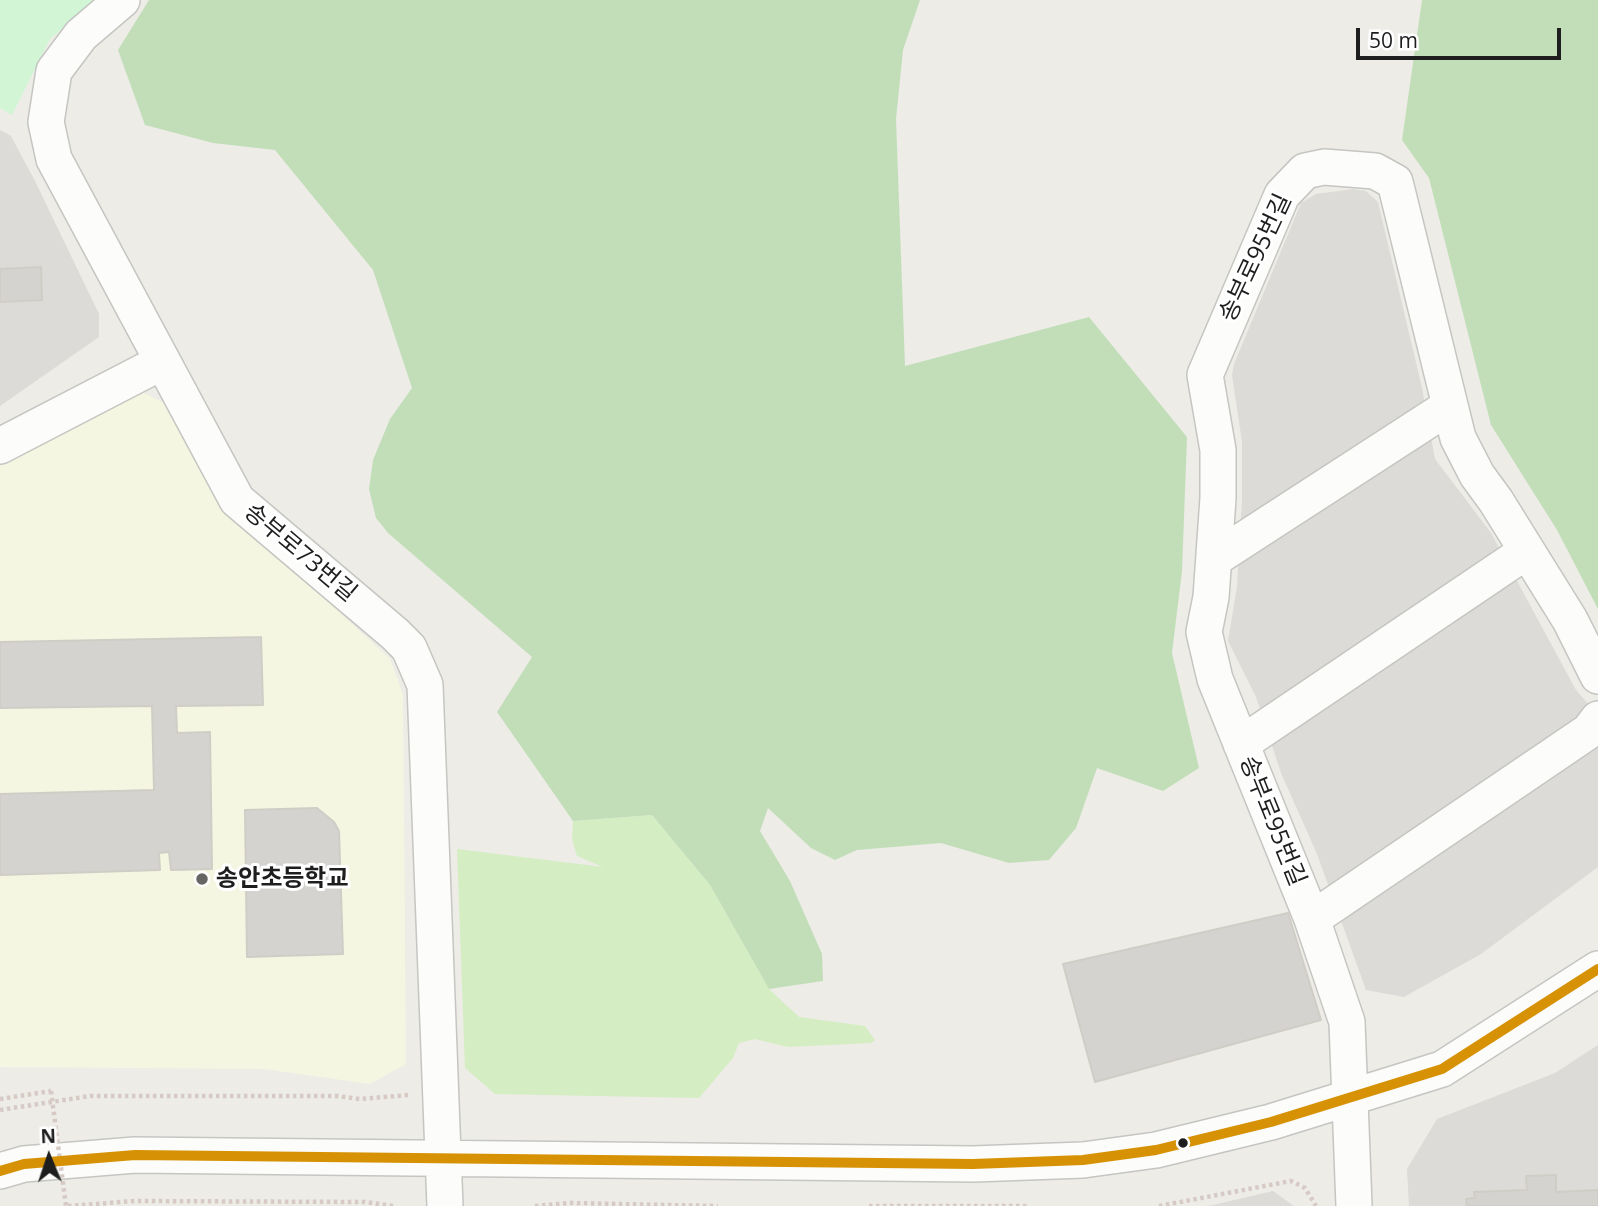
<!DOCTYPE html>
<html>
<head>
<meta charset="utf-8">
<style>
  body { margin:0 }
  #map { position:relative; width:1598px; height:1206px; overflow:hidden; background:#edece6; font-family:"Open Sans",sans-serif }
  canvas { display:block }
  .north { position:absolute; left:14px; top:1122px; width:70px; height:70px; -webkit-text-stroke:5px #fff; paint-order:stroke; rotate:358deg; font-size:19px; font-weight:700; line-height:28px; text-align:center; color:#1e1e1e }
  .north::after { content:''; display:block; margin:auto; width:24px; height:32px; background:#1e1e1e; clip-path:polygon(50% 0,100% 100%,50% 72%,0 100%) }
  .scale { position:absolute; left:1356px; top:28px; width:205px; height:32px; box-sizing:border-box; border:4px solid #1e1e1e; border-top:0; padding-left:9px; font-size:21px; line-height:24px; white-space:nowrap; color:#1e1e1e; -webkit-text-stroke:5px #fff; paint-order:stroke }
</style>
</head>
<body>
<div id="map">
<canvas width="1598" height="1206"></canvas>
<div class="north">N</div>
<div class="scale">50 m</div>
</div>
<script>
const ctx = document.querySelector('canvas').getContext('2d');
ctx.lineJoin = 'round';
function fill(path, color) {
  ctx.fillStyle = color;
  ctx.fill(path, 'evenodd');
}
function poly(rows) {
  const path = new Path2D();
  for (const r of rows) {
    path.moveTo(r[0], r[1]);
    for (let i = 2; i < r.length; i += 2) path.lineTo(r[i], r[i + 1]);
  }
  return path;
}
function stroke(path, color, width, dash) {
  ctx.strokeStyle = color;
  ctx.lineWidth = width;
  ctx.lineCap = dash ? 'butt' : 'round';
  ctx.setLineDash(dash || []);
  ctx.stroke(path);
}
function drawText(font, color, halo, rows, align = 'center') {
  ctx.font = font + ' "Open Sans","Noto Sans KR",sans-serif';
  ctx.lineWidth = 6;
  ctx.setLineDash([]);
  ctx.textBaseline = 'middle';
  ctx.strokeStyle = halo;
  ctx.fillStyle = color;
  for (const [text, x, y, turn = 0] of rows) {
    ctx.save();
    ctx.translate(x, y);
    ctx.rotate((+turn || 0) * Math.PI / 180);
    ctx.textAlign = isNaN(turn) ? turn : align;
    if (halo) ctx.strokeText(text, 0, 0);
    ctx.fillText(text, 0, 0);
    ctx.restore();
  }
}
fill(poly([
  [0,130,11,136,35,181,99,314,99,337,0,406],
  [1353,189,1366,191,1378,202,1422,388,1435,459,1491,533,1576,690,1598,715,1598,867,1481,954,1404,997,1366,990,1317,854,1281,773,1256,697,1228,641,1237,587,1242,500,1242,442,1232,375,1234,364,1301,203,1316,194],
  [1598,1045,1598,1206,1409,1206,1407,1169,1437,1119,1555,1073],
  [1273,1191,1294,1206,1208,1206,1213,1205]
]), '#dcdbd8');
fill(poly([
  [140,391,166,404,215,497,390,659,403,694,406,1064,370,1084,264,1069,0,1067,0,461]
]), '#f5f6e1');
fill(poly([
  [652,815,710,885,769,989,799,1017,865,1026,875,1040,871,1043,788,1047,755,1039,739,1043,733,1058,699,1098,495,1094,465,1068,457,849,603,867,577,856,572,839,573,821]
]), '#d4edc2');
fill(poly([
  [149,0,920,0,903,50,896,119,905,366,1089,317,1187,437,1182,571,1172,653,1199,768,1163,791,1097,768,1076,828,1049,860,1009,863,941,843,857,850,835,860,811,848,768,808,760,831,790,881,822,954,823,981,769,989,710,885,652,815,573,821,497,712,532,657,388,533,376,518,369,489,373,460,390,419,412,388,373,270,275,150,213,143,145,125,118,50],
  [1422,0,1598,0,1598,609,1557,530,1491,425,1429,178,1402,140]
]), '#c2deb9');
fill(poly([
  [0,0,96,0,50,39,12,115,0,108]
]), '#d2f5d6');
const building = poly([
  [41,267,42,300,0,302,0,269,41,267],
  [261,637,263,705,176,706,177,733,210,732,212,869,171,870,169,852,159,853,160,870,0,875,0,794,154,790,152,706,0,708,0,642,261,637],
  [317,808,334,822,339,831,343,954,247,957,245,810,317,808],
  [1288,913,1321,1020,1095,1082,1063,964,1288,913],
  [1556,1175,1556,1192,1598,1190,1598,1206,1467,1206,1466,1199,1475,1198,1474,1192,1527,1190,1526,1176,1556,1175]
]);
fill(building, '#d5d3cf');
stroke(building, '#d0cdc7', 2);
const minor = poly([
  [122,0,81,35,54,71,46,122,54,159,237,500,395,634,409,648,425,685,445,1206],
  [0,446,162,362],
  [1214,559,1450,406],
  [1241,744,1527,551],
  [1312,919,1589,731,1598,719],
  [0,1171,24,1164,135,1155,973,1164,1083,1160,1156,1150,1271,1122,1442,1069,1598,969],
  [1354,1206,1347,1022,1312,919,1215,679,1204,632,1211,597,1218,498,1218,450,1205,375,1282,195,1305,171,1324,167,1375,171,1395,182,1458,438,1477,475,1496,501,1570,620,1598,676]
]);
stroke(minor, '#c5c5c2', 38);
stroke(poly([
  [0,1099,51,1091],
  [0,1110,90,1096,337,1096,360,1099,409,1095],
  [68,1206,135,1201,365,1202,394,1206],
  [535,1206,569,1203,718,1206],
  [869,1206,1029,1206],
  [1159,1206,1291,1181,1305,1188,1316,1206]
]), '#d7cac5', 4.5, [3.5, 3.5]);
stroke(minor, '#fcfcfb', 35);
stroke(poly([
  [51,1091,66,1206]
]), '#d7cac5', 4.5, [3.5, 3.5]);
stroke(poly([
  [0,1171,24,1164,135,1155,973,1164,1083,1160,1156,1150,1271,1122,1442,1069,1598,969]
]), '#d69204', 10);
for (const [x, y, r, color] of [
  [202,879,7,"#666664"],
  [1183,1143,6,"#1e1e1e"]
]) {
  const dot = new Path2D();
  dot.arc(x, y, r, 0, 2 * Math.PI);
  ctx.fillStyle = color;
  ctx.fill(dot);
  stroke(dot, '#fff', 2.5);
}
drawText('24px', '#1e1e1e', '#fff', [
  ["송부로95번길",1256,258,-65],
  ["송부로73번길",300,553,40],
  ["송부로95번길",1272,821,68]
]);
drawText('bold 24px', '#1e1e1e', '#fff', [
  ["송안초등학교",216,879]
], 'left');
</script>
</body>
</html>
